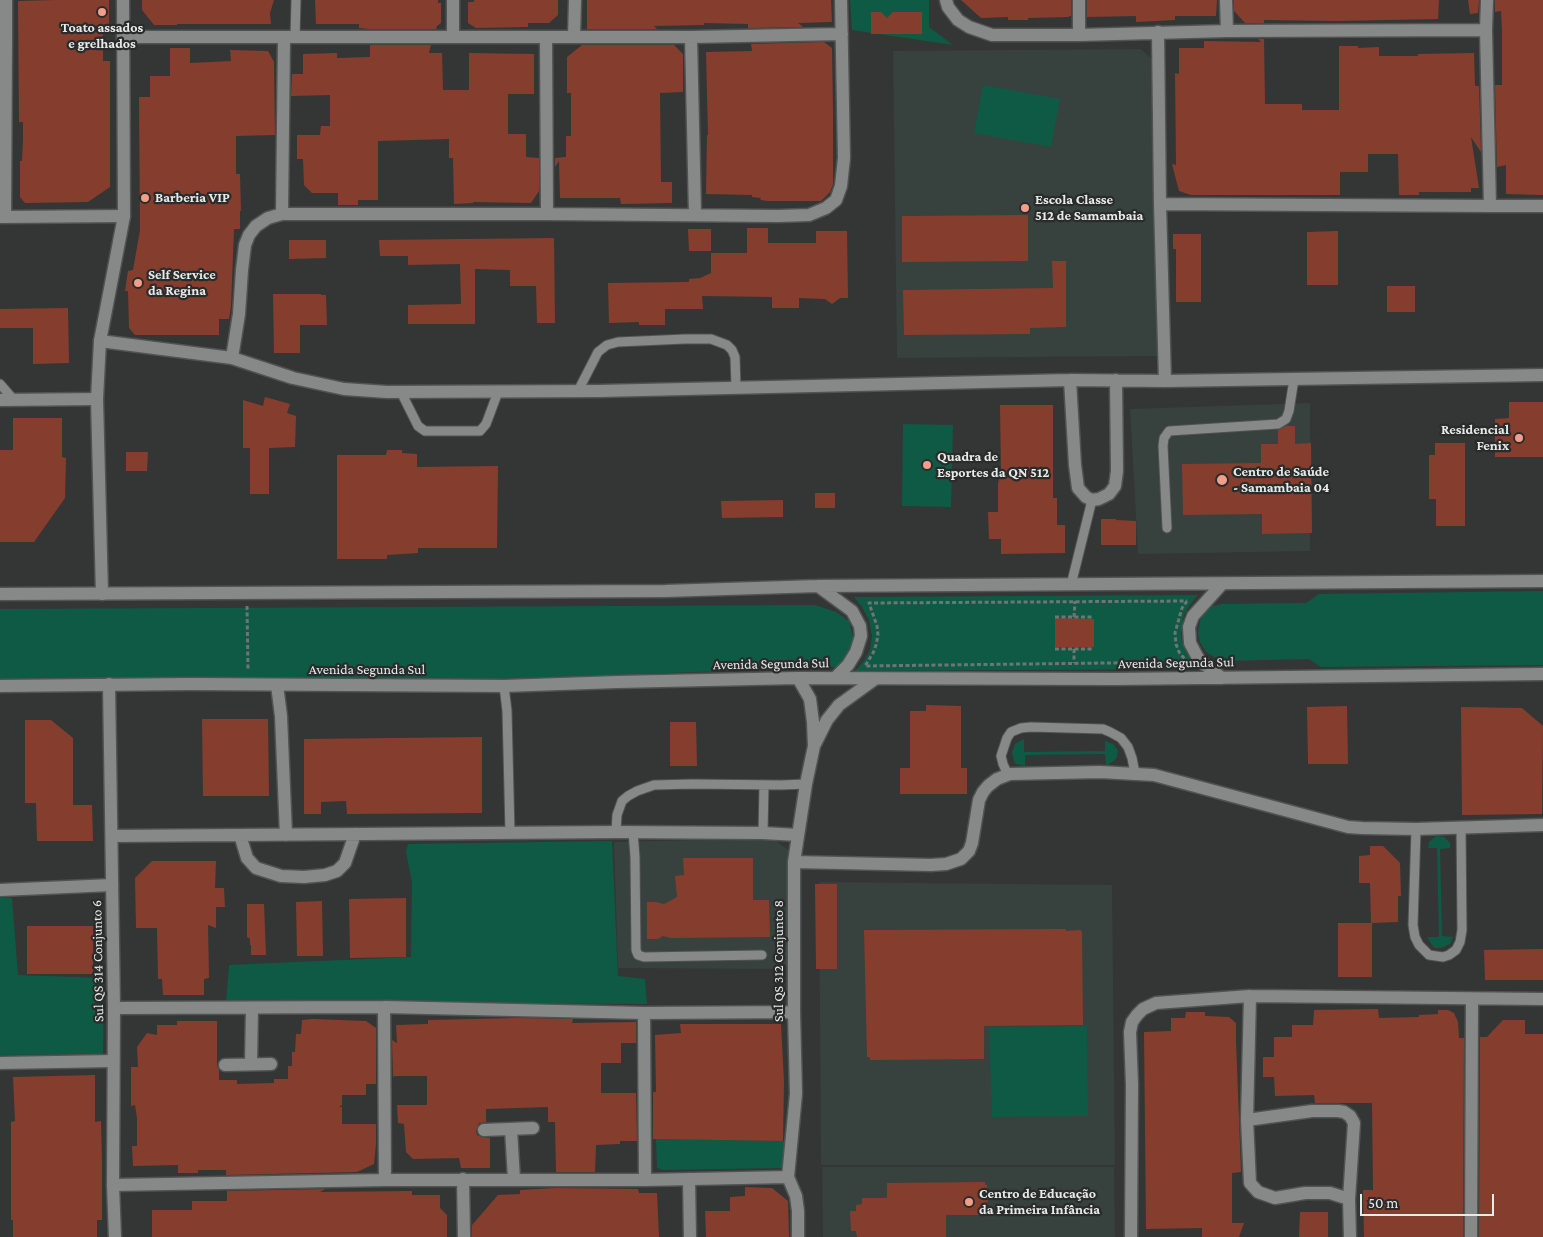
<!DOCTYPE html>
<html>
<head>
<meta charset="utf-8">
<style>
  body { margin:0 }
  #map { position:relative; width:1543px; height:1237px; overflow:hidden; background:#333635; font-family:"Crimson Pro",serif }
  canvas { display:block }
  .scale { position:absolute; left:1360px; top:1194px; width:134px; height:22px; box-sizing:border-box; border:2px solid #e8eae9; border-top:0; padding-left:6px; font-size:15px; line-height:18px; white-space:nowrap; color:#e8eae9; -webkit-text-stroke:4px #292c2b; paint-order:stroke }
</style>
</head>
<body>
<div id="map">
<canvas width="1543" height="1237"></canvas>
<div class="scale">50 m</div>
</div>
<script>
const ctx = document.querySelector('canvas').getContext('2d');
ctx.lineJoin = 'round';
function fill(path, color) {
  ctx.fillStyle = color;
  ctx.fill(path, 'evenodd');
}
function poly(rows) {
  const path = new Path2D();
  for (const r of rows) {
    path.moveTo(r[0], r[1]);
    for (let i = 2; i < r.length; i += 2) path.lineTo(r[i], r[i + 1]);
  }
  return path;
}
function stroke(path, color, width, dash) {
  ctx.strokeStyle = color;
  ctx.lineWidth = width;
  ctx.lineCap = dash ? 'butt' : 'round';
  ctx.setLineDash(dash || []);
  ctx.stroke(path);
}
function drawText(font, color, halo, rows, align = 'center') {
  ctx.font = font + ' "Crimson Pro",serif';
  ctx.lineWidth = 4.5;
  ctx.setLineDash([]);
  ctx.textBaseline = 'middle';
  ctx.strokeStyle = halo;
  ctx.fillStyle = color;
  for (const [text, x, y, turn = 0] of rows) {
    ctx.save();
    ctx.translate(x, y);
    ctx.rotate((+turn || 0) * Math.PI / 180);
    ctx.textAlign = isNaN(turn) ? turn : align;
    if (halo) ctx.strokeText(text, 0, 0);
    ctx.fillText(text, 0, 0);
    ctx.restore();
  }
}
fill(poly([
  [1141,49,1153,60,1157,356,897,358,893,51],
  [1310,403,1310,551,1138,554,1130,409],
  [771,838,789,850,787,966,778,969,618,968,614,842],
  [819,882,1112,885,1115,1165,821,1165],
  [822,1167,1114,1167,1115,1237,823,1237]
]), '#37413d');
fill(poly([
  [850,0,929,0,929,27,953,45,852,30],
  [983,85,1060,99,1051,147,974,133],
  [903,424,953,425,951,507,902,506],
  [1543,591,1543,665,1321,667,1309,659,1224,661,1214,657,1206,652,1200,642,1198,633,1200,621,1204,613,1213,606,1222,604,1306,603,1319,594],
  [1198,595,1189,606,1184,615,1181,634,1182,642,1187,654,1199,669,855,671,864,661,870,650,872,636,869,620,862,607,854,597],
  [815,605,836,612,849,621,854,641,839,667,497,679,277,681,0,680,0,609],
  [1024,739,1024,752,1105,751,1105,741,1113,744,1116,748,1118,751,1117,757,1114,761,1106,766,1105,754,1025,755,1025,766,1016,764,1014,761,1012,752,1015,744],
  [1436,836,1444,837,1450,843,1450,848,1440,849,1442,936,1453,937,1450,944,1441,948,1435,948,1432,945,1427,937,1439,937,1437,848,1428,848,1429,842],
  [612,841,618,976,645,979,647,1004,226,1002,229,965,411,957,412,882,406,852,408,844],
  [0,898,12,898,18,975,104,978,103,1054,0,1055],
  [1087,1026,1088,1116,992,1117,989,1027],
  [656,1139,784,1141,784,1168,663,1170,657,1168]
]), '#0f5a45');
fill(poly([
  [57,0,109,0,109,31,103,31,103,61,110,61,110,187,88,202,25,203,20,197,20,161,22,161,23,139,23,122,19,122,18,1],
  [142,0,274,0,270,13,271,24,177,24,177,25,154,25,142,10],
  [315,0,438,0,438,3,441,3,441,23,437,26,436,29,369,29,359,28,359,24,316,24],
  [474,0,558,0,558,15,549,23,528,23,528,27,476,28,468,23,468,2,474,2],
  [587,0,831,0,832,22,798,23,803,27,748,28,748,24,704,23,704,25,654,26,657,29,587,29],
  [961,0,1071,0,1071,16,1069,16,1069,17,1028,18,1028,20,1008,20,1008,17,981,18],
  [1087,0,1217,0,1216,16,1175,16,1175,20,1136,22,1136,16,1087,17],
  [1234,0,1439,0,1438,19,1338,21,1264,20,1264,23,1245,23,1234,11],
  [1468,0,1479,0,1478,13,1470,14],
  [1495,0,1543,0,1543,195,1506,194,1506,165,1497,167,1495,85,1502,85,1502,31,1501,11,1495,12],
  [871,12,881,12,887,18,893,12,922,12,922,34,871,34],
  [1258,39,1264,39,1265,104,1302,104,1302,110,1339,110,1339,46,1358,46,1358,48,1379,47,1379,56,1418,56,1418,54,1474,53,1475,86,1479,86,1481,152,1471,137,1479,188,1471,188,1471,192,1419,192,1419,195,1399,195,1398,154,1368,154,1368,172,1340,172,1340,195,1191,195,1179,191,1172,164,1176,165,1175,73,1179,74,1179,48,1204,48,1204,41,1261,42],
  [824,42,832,48,833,112,833,184,830,192,821,201,768,201,760,200,761,198,752,197,752,195,706,194,707,135,708,135,706,52,752,51,751,44],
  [370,45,431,45,429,53,442,53,443,90,469,90,469,53,534,54,534,94,508,94,508,134,526,134,526,157,539,158,539,191,531,203,473,202,473,203,454,204,453,158,449,158,449,139,378,141,378,200,358,200,358,205,338,205,338,193,312,193,304,185,303,159,297,159,297,135,320,135,321,126,330,126,330,95,291,96,292,74,303,74,303,54,337,53,337,58,370,57],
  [582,45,674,45,683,54,683,92,660,93,661,182,672,182,672,203,621,204,620,198,560,198,559,161,555,167,555,158,566,157,566,136,571,136,571,93,567,93,567,57],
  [170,48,190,48,190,63,231,61,230,50,268,51,274,62,275,135,236,136,236,174,240,174,241,211,240,211,240,229,234,229,231,306,229,319,219,319,219,335,135,335,129,328,128,291,125,291,128,271,133,270,140,230,139,97,150,97,150,76,170,76],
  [1028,215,1028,261,902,262,902,216],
  [747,228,768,228,768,243,816,243,816,231,847,231,848,298,840,298,832,304,825,299,799,298,799,308,772,308,772,297,702,296,703,309,665,309,665,325,639,325,639,322,609,323,608,283,689,282,689,279,700,278,711,273,711,253,747,253],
  [688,229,711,229,711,251,689,251],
  [1338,231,1338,285,1307,285,1307,232],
  [1173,234,1201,234,1201,302,1176,302,1176,249,1173,249],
  [554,238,555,323,537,323,536,286,510,286,510,270,475,269,475,324,408,324,408,305,461,304,460,264,408,265,408,256,380,256,379,240],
  [289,240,326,240,326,258,289,259],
  [1052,261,1066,261,1066,327,1030,328,1030,334,904,335,903,290,1053,288],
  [1387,286,1415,286,1415,312,1387,312],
  [273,294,321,294,321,295,326,295,327,325,300,325,300,353,274,353],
  [68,308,69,363,33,364,33,328,0,328,0,309],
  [265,397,290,404,287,413,296,416,295,447,269,448,269,494,250,494,250,448,243,448,243,400,263,406],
  [1509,402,1543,402,1543,457,1495,457,1495,419,1509,418],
  [1000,405,1053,405,1053,498,1057,498,1057,525,1065,525,1065,553,1001,554,1001,539,989,539,988,512,998,512,998,483,1001,473],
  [13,418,62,418,62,457,66,458,65,498,34,542,0,542,0,450,13,450],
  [1286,426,1295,426,1295,444,1311,443,1312,533,1262,534,1262,514,1183,515,1182,464,1261,463,1261,444,1278,444,1278,430],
  [1435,443,1465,443,1465,526,1436,526,1436,499,1429,499,1429,455,1435,455],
  [387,450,402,450,402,453,417,454,417,467,498,466,497,548,418,548,418,553,387,555,387,559,337,559,337,455,386,455],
  [126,452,148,452,147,471,126,471],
  [815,493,835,493,835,508,815,508],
  [783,500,783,517,722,518,721,501],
  [1101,519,1116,519,1116,520,1136,521,1136,545,1101,545],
  [1055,618,1094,619,1094,647,1055,647],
  [926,705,961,706,961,768,967,768,967,794,900,794,900,768,910,768,910,711,926,711],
  [1347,706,1348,764,1308,764,1307,707],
  [1461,707,1522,708,1543,726,1542,814,1462,815],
  [202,719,268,719,269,796,203,796],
  [25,720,51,720,73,738,73,805,92,805,93,841,37,841,36,803,25,803],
  [670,722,696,722,697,766,670,766],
  [482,737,482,813,347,814,346,801,321,802,321,814,304,814,304,739],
  [1370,846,1383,846,1400,863,1401,896,1398,896,1398,922,1372,923,1372,977,1338,977,1338,923,1371,923,1370,883,1359,883,1359,856,1370,855],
  [683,858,753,858,753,900,769,900,770,937,671,938,663,936,658,939,647,939,647,902,656,902,664,904,677,897,675,876,684,875],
  [152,861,216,861,215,888,224,888,225,907,216,907,216,928,208,925,209,978,204,979,204,995,163,995,162,979,158,979,157,928,136,928,135,878],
  [815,884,837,884,837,969,816,969],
  [406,898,406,957,350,958,349,899],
  [322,901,323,956,297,956,296,902],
  [247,904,264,904,266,955,251,955,251,945,250,945,250,939,247,937],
  [27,926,93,926,93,974,27,974],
  [1066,929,1066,931,1080,930,1082,932,1083,1025,984,1026,984,1059,870,1060,870,1057,867,1057,864,930],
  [1543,949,1543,980,1485,980,1484,950],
  [1378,1009,1379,1018,1419,1017,1419,1015,1438,1014,1438,1010,1448,1010,1454,1013,1458,1022,1459,1038,1464,1038,1463,1237,1364,1237,1363,1190,1373,1190,1372,1103,1315,1103,1314,1095,1275,1096,1274,1077,1263,1077,1263,1057,1274,1057,1274,1037,1292,1037,1292,1025,1313,1025,1314,1010],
  [1186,1012,1205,1012,1205,1016,1229,1017,1236,1023,1236,1041,1241,1172,1232,1173,1232,1223,1244,1223,1239,1237,1202,1237,1202,1228,1146,1229,1144,1032,1171,1031,1171,1018,1185,1018],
  [518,1018,573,1019,572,1023,636,1022,636,1043,621,1043,621,1063,601,1063,601,1093,636,1093,637,1141,620,1141,620,1144,596,1145,595,1172,556,1172,555,1122,548,1122,548,1107,486,1109,486,1122,479,1123,476,1131,477,1135,481,1137,490,1138,490,1168,461,1168,459,1158,413,1159,406,1152,404,1124,398,1123,397,1105,427,1105,427,1076,395,1076,393,1077,392,1040,397,1043,396,1025,428,1024,428,1020],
  [312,1019,366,1021,376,1028,376,1084,366,1084,366,1095,342,1095,342,1105,339,1107,342,1107,342,1124,376,1124,376,1144,374,1164,357,1172,226,1175,226,1170,198,1170,198,1173,178,1173,178,1165,133,1166,132,1146,137,1146,137,1118,135,1105,131,1106,131,1067,138,1067,137,1047,147,1033,157,1035,157,1025,177,1025,177,1021,217,1021,217,1066,219,1070,219,1080,237,1080,237,1084,274,1083,274,1079,288,1079,288,1066,292,1066,292,1052,295,1052,296,1034,301,1034,302,1020],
  [1503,1020,1525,1020,1525,1034,1543,1034,1543,1237,1479,1237,1480,1037,1487,1037],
  [680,1024,781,1024,784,1082,783,1141,653,1139,653,1092,656,1092,655,1035,681,1033],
  [95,1075,95,1122,101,1121,102,1161,102,1220,97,1220,97,1237,13,1237,13,1220,11,1220,11,1122,15,1121,13,1077],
  [985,1182,985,1185,987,1185,988,1215,946,1215,946,1237,857,1237,856,1231,851,1231,850,1211,856,1211,856,1205,862,1204,862,1198,887,1198,887,1183],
  [745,1187,772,1188,788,1201,789,1237,706,1237,705,1211,730,1211,730,1197,745,1196],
  [556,1188,638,1189,639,1193,657,1193,659,1237,472,1237,472,1225,498,1195,520,1194,520,1190],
  [325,1189,320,1192,412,1191,412,1195,440,1195,440,1208,447,1215,447,1237,152,1237,152,1210,192,1210,192,1201,227,1201,227,1191],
  [1300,1212,1328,1212,1328,1237,1299,1237]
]), '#853e2e');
const service = poly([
  [295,38,296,0],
  [0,384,13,399],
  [578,391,598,352,607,345,618,342,685,339,711,339,727,345,732,350,735,357,736,387],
  [401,392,418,426,425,431,480,431,486,424,498,392],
  [1167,528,1163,446,1164,438,1169,431,1278,424,1286,419,1289,411,1294,379],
  [1071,585,1092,500],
  [504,686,507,711,510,833],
  [1008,775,1003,764,1001,756,1007,738,1011,732,1021,728,1031,727,1103,729,1110,732,1121,738,1128,747,1132,758,1135,773],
  [1416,829,1413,925,1415,937,1419,945,1429,955,1443,957,1449,955,1456,950,1460,942,1462,930,1461,827],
  [616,832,617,815,622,801,628,796,637,791,654,785,692,784,781,785,806,784],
  [633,832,635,857,636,950,638,955,644,957,762,955],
  [763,833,764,785]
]);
const minor = poly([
  [453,0,453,37],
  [946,0,948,7,958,20,969,27,992,35,1079,35,1227,31,1486,30,1490,206,1543,206],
  [1079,0,1079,35],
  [1226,0,1227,31],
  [1486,30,1487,0],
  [1158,32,1160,204,1490,206],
  [123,37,691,37,842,34],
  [546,37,547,214],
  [574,37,575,0],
  [691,37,695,214],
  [0,42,6,42,6,0],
  [1160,204,1165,381],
  [282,214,284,38],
  [0,217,124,216],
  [5,217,6,42],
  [100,341,232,358,239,314,242,270,245,245,249,235,256,226,268,218,282,214,547,214,778,216,809,215,826,208,836,200,841,186,844,158,841,0],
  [232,358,293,378,344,389,387,392,599,391,1070,380,1165,381,1543,375],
  [1070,380,1075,465,1078,488,1086,497,1092,500,1099,499,1109,494,1115,486,1117,471,1116,380],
  [0,400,97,399],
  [277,685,281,716,286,835],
  [815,744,827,720,839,705,875,679],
  [240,835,247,858,256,868,281,876,304,877,325,875,337,871,345,863,355,834],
  [112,836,616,832,763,833,798,835],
  [794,862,931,865,946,864,961,859,969,851,972,843,979,800,983,792,988,786,997,779,1010,774,1100,772,1154,775,1348,827,1362,828,1416,829,1543,825],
  [0,890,112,885],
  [1250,996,1247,1120,1250,1183,1258,1192,1275,1198,1305,1193,1330,1193,1349,1199,1350,1237],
  [384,1007,385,1180],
  [644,1013,794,1012],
  [0,1063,113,1061],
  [251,1064,252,1008],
  [225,1065,271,1064],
  [1247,1120,1312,1111,1338,1111,1344,1112,1350,1116,1354,1123,1349,1199],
  [511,1129,514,1179],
  [484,1130,533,1128],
  [788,1177,796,1094,794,1012,794,862,806,784,814,746,813,722,810,699,798,678],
  [463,1179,464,1237],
  [689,1179,690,1237],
  [645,1180,788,1177,796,1196,798,1211,798,1237],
  [113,1185,385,1180,645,1180,644,1013,384,1007,114,1008],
  [1131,1237,1132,1085,1130,1032,1132,1022,1137,1015,1143,1009,1156,1003,1250,996,1543,999],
  [1471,1237,1472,999]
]);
const tertiary = poly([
  [102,594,97,399,100,341,124,216,123,0],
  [109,684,114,1008,113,1185,115,1237]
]);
const secondary = poly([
  [818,586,852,611,860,626,861,636,856,652,848,665,835,678],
  [0,594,665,591,818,586,1543,581],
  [1222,678,1204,664,1198,658,1190,643,1189,627,1193,616,1222,584],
  [0,686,189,684,504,686,617,682,798,678,1115,679,1543,674]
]);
stroke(service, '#505352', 11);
stroke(minor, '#505352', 15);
stroke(tertiary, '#505352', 15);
stroke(secondary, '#505352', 15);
stroke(poly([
  [1187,601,1182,608,1175,633,1176,644,1179,652,1187,662,865,666,873,653,876,645,878,635,877,626,869,603,1187,601],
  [247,606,248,670],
  [1055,617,1093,617],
  [1074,617,1075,601],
  [1055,649,1093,649],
  [1074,649,1074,663]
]), '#717473', 3, [4, 2.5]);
stroke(service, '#868988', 9);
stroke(minor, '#868988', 12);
stroke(tertiary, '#868988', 12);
stroke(secondary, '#868988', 12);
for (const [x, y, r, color] of [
  [102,12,5,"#f49e8a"],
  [145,198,5,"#f49e8a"],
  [1025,208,5,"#f49e8a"],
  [138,283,5,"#f49e8a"],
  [1519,438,5,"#f49e8a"],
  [927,465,5,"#f49e8a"],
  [1222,480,6,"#f49e8a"],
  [969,1202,5,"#f49e8a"]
]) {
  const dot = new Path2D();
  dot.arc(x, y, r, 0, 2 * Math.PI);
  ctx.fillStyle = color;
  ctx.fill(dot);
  stroke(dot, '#292c2b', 2);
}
drawText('bold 14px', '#e8eae9', '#292c2b', [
  ["Toato assados",102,28,"center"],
  ["e grelhados",102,44,"center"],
  ["Barberia VIP",155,198],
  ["Escola Classe",1035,200],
  ["512 de Samambaia",1035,216],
  ["Self Service",148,275],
  ["da Regina",148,291],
  ["Residencial",1509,430,"right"],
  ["Fenix",1509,446,"right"],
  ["Quadra de",937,457],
  ["Esportes da QN 512",937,473],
  ["Centro de Saúde",1233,472],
  ["- Samambaia 04",1233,488],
  ["Centro de Educação",979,1194],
  ["da Primeira Infância",979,1210]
], 'left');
drawText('14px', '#e8eae9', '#292c2b', [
  ["Avenida Segunda Sul",1176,663,-1],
  ["Avenida Segunda Sul",771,664,-1],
  ["Avenida Segunda Sul",367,670],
  ["Sul QS 314 Conjunto 6",98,961,-91],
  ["Sul QS 312 Conjunto 8",779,961,-90]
]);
</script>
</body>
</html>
